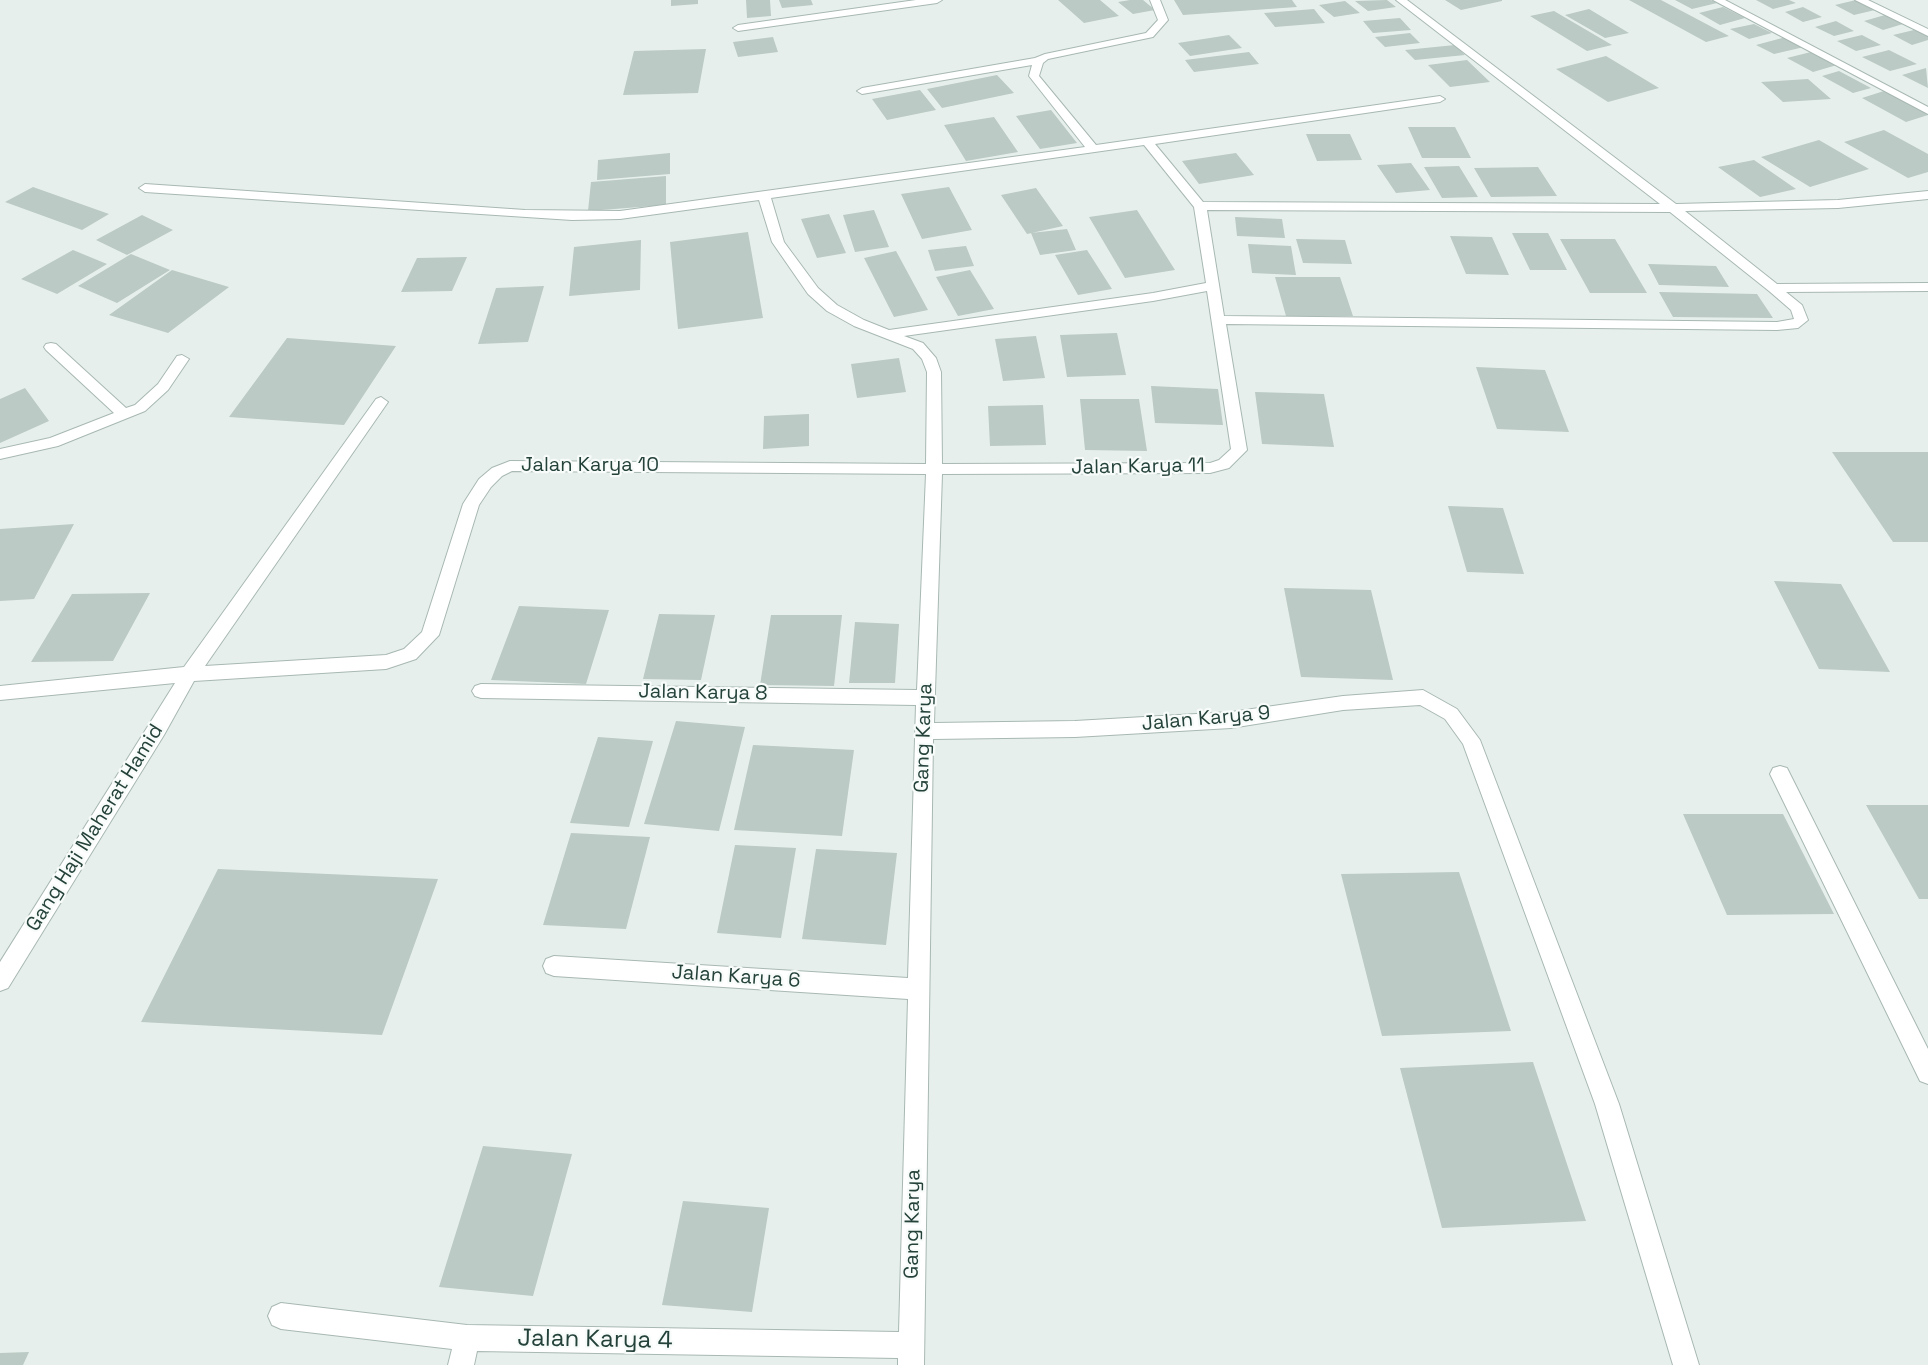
<!DOCTYPE html>
<html>
<head>
<meta charset="utf-8">
<style>
  body { margin:0 }
  canvas { display:block; background:#e6efeb }
</style>
</head>
<body>
<canvas width="1928" height="1365"></canvas>
<script>
const ctx = document.querySelector('canvas').getContext('2d');
ctx.lineJoin = 'round';
function fill(path, color) {
  ctx.fillStyle = color;
  ctx.fill(path, 'evenodd');
}
function poly(rows) {
  const path = new Path2D();
  for (const r of rows) {
    path.moveTo(r[0], r[1]);
    for (let i = 2; i < r.length; i += 2) path.lineTo(r[i], r[i + 1]);
  }
  return path;
}
function stroke(path, color, width, dash) {
  ctx.strokeStyle = color;
  ctx.lineWidth = width;
  ctx.lineCap = dash ? 'butt' : 'round';
  ctx.setLineDash(dash || []);
  ctx.stroke(path);
}
function drawText(font, color, halo, rows, align = 'center') {
  ctx.font = font + ' "Space Grotesk",sans-serif';
  ctx.lineWidth = 4.5;
  ctx.setLineDash([]);
  ctx.textBaseline = 'middle';
  ctx.strokeStyle = halo;
  ctx.fillStyle = color;
  for (const [text, x, y, turn = 0] of rows) {
    ctx.save();
    ctx.translate(x, y);
    ctx.rotate((+turn || 0) * Math.PI / 180);
    ctx.textAlign = isNaN(turn) ? turn : align;
    if (halo) ctx.strokeText(text, 0, 0);
    ctx.fillText(text, 0, 0);
    ctx.restore();
  }
}
fill(poly([
  [671,0,698,0,698,4,671,6],
  [746,0,770,0,771,16,747,18],
  [779,0,811,0,813,5,782,8],
  [1058,0,1100,0,1119,16,1084,23],
  [1130,0,1143,0,1155,10,1133,14,1118,2],
  [1174,0,1292,0,1297,7,1183,15],
  [1387,0,1396,7,1368,11,1355,1],
  [1445,0,1502,0,1502,1,1461,10],
  [1629,0,1661,0,1729,36,1706,42],
  [1675,0,1711,0,1717,3,1692,9],
  [1756,0,1789,0,1796,3,1773,9],
  [1856,0,1875,10,1854,15,1835,5],
  [1345,1,1360,13,1334,17,1319,5],
  [1723,7,1745,18,1720,25,1699,13],
  [1803,7,1822,17,1803,22,1785,12],
  [1314,9,1325,23,1275,27,1264,13],
  [1589,9,1629,33,1605,38,1565,15],
  [1554,11,1612,45,1587,51,1530,16],
  [1885,15,1903,24,1883,30,1864,21],
  [1400,18,1411,30,1373,33,1363,21],
  [1836,21,1854,31,1834,36,1815,27],
  [1754,24,1772,33,1749,39,1730,29],
  [1914,30,1928,36,1928,40,1912,45,1893,35],
  [1410,33,1420,43,1385,47,1375,37],
  [1229,35,1242,48,1190,56,1178,43],
  [1862,35,1881,45,1856,51,1837,41],
  [773,37,778,52,738,57,733,42],
  [1786,37,1804,47,1774,54,1756,45],
  [1455,45,1465,55,1415,60,1405,50],
  [706,49,698,93,623,95,634,51],
  [1889,50,1917,64,1890,71,1862,57],
  [1249,52,1259,64,1194,72,1185,60],
  [1811,52,1837,65,1813,72,1787,58],
  [1606,56,1659,88,1608,102,1556,69],
  [1467,60,1490,82,1450,87,1428,65],
  [1926,68,1928,88,1902,75],
  [1839,71,1871,88,1853,93,1822,76],
  [997,75,1014,93,942,108,927,89],
  [1808,79,1831,99,1783,102,1761,82],
  [920,90,936,110,887,120,872,99],
  [1884,91,1928,114,1928,115,1906,122,1862,98],
  [1051,110,1077,143,1040,149,1016,116],
  [994,117,1018,152,966,161,944,125],
  [1408,127,1455,127,1471,158,1422,158],
  [1884,130,1928,154,1928,172,1908,178,1844,142],
  [1306,134,1350,134,1362,160,1317,161],
  [1819,140,1869,169,1810,187,1761,157],
  [670,153,670,174,597,180,598,160],
  [1236,153,1254,175,1199,184,1182,161],
  [1754,160,1796,189,1760,197,1718,167],
  [1411,163,1430,190,1396,193,1377,165],
  [1459,166,1478,197,1442,198,1424,167],
  [1538,167,1557,196,1491,197,1474,168],
  [666,176,666,205,588,211,591,182],
  [33,187,109,214,82,230,5,202],
  [949,187,972,230,922,239,901,194],
  [1036,188,1063,226,1027,234,1001,195],
  [874,210,889,247,855,252,843,215],
  [1137,210,1175,270,1125,278,1089,217],
  [829,214,846,253,817,258,801,219],
  [142,215,173,230,127,255,96,240],
  [1235,217,1282,219,1285,238,1237,236],
  [1067,229,1076,250,1040,255,1031,233],
  [748,232,763,318,678,329,670,242],
  [1512,233,1548,233,1567,270,1530,270],
  [1450,236,1492,237,1509,275,1466,274],
  [1296,239,1345,240,1352,264,1303,263],
  [1560,239,1615,239,1647,293,1590,293],
  [641,240,640,290,569,296,574,247],
  [1248,244,1291,246,1296,275,1252,273],
  [966,246,974,266,935,271,928,250],
  [73,250,107,264,57,294,21,279],
  [1087,250,1112,289,1078,295,1055,255],
  [896,251,928,310,894,317,864,258],
  [131,254,170,270,117,303,78,286],
  [467,257,452,291,401,292,417,258],
  [1648,264,1716,266,1729,287,1659,285],
  [172,270,229,287,168,333,109,315],
  [970,270,994,309,958,316,936,277],
  [1275,277,1340,277,1353,316,1286,316],
  [544,286,528,342,478,344,496,288],
  [1659,292,1757,294,1773,318,1673,317],
  [1117,333,1126,375,1067,377,1060,335],
  [1036,336,1045,378,1003,381,995,339],
  [287,338,396,346,344,425,229,417],
  [899,358,906,392,857,398,851,364],
  [1476,367,1545,370,1569,432,1497,429],
  [1151,386,1218,389,1223,425,1155,423],
  [25,388,49,421,0,443,0,399],
  [1255,392,1324,394,1334,447,1262,444],
  [1080,399,1139,399,1147,451,1085,450],
  [1043,405,1046,445,990,446,988,406],
  [809,414,809,446,763,449,764,416],
  [1832,452,1928,452,1928,542,1893,542],
  [1448,506,1503,508,1524,574,1467,572],
  [74,524,34,599,0,601,0,529],
  [1774,581,1841,584,1890,672,1819,669],
  [1284,588,1371,590,1393,680,1301,677],
  [150,593,113,661,31,662,72,594],
  [519,606,609,610,586,684,491,680],
  [659,614,715,615,701,680,643,679],
  [771,615,842,615,834,686,760,685],
  [855,622,899,624,895,683,849,683],
  [676,721,745,727,719,831,644,824],
  [598,737,653,741,629,827,570,823],
  [753,745,854,750,842,836,734,830],
  [1866,805,1928,805,1928,899,1919,899],
  [1683,814,1783,814,1834,914,1727,915],
  [571,833,650,837,626,929,543,925],
  [735,845,796,848,781,938,717,933],
  [816,849,897,853,886,945,802,939],
  [218,869,438,879,382,1035,141,1022],
  [1459,872,1511,1031,1382,1036,1341,874],
  [1533,1062,1586,1221,1442,1228,1400,1068],
  [483,1146,572,1154,533,1296,439,1287],
  [683,1201,769,1208,752,1312,662,1305],
  [29,1352,23,1365,0,1365,0,1353]
]), '#bbcac4');
const minor = poly([
  [916,0,942,0,937,3,738,31,733,28,738,25,916,0],
  [1150,0,1160,0,1168,20,1153,37,1048,59,1043,63,1039,76,1096,145,1440,96,1445,99,1440,102,1155,144,1203,202,1660,204,1396,0,1407,0,1676,204,1838,200,1928,191,1928,199,1838,208,1685,211,1777,284,1928,283,1928,291,1786,292,1802,305,1808,320,1798,328,1777,330,1226,324,1247,450,1229,468,1210,473,942,474,934,723,1075,721,1231,712,1343,696,1423,690,1457,709,1480,740,1619,1104,1699,1365,1673,1365,1595,1104,1463,744,1445,719,1420,705,1343,710,1231,728,1075,737,933,739,924,1365,898,1365,898,1358,477,1351,474,1365,448,1365,452,1349,281,1329,272,1325,268,1316,272,1307,281,1303,467,1325,899,1332,908,999,554,976,546,973,543,966,546,959,554,956,908,978,916,705,481,698,475,696,472,691,475,686,481,684,917,690,926,474,512,471,502,476,491,487,479,505,439,635,416,659,386,669,194,681,164,735,8,988,0,991,0,962,175,683,0,700,0,686,184,667,376,399,381,397,388,402,205,666,386,655,404,649,422,632,463,504,479,479,492,468,510,461,926,464,927,372,922,359,913,349,854,326,827,311,808,294,772,242,759,200,620,219,572,220,145,192,139,188,145,184,525,210,620,211,1085,147,1029,76,1032,65,862,94,857,91,862,88,1035,58,1045,54,1146,33,1158,20,1150,0],
  [1144,145,1194,207,1206,283,1153,293,889,330,864,320,837,305,818,288,784,242,771,198,1144,145],
  [1207,210,1670,212,1769,291,1791,310,1794,319,1777,322,1224,316,1207,210],
  [1207,291,1231,449,1219,460,1210,463,942,464,941,372,936,358,923,343,904,336,1153,301,1207,291],
  [1713,0,1725,0,1928,107,1928,114,1713,0],
  [1855,0,1868,0,1928,29,1928,36,1855,0],
  [51,343,56,344,126,408,135,405,158,384,177,356,182,355,189,359,168,390,145,411,58,446,0,459,0,449,50,438,114,413,46,350,44,347,46,344,51,343],
  [1780,766,1787,768,1928,1049,1928,1084,1920,1081,1770,774,1773,768,1780,766]
]);
stroke(minor, '#a8b8b2', 2);
fill(minor, '#fff');
drawText('20px', '#24423a', '#f7fbf9', [
  ["Jalan Karya 10",590,466],
  ["Jalan Karya 11",1138,467,-1],
  ["Jalan Karya 8",703,693,1],
  ["Jalan Karya 9",1206,719,-5],
  ["Gang Karya",924,738,-88],
  ["Gang Haji Maherat Hamid",95,828,-58],
  ["Jalan Karya 6",736,977,4],
  ["Gang Karya",913,1224,-89]
]);
drawText('24px', '#24423a', '#f7fbf9', [
  ["Jalan Karya 4",595,1340,1]
]);
</script>
</body>
</html>
